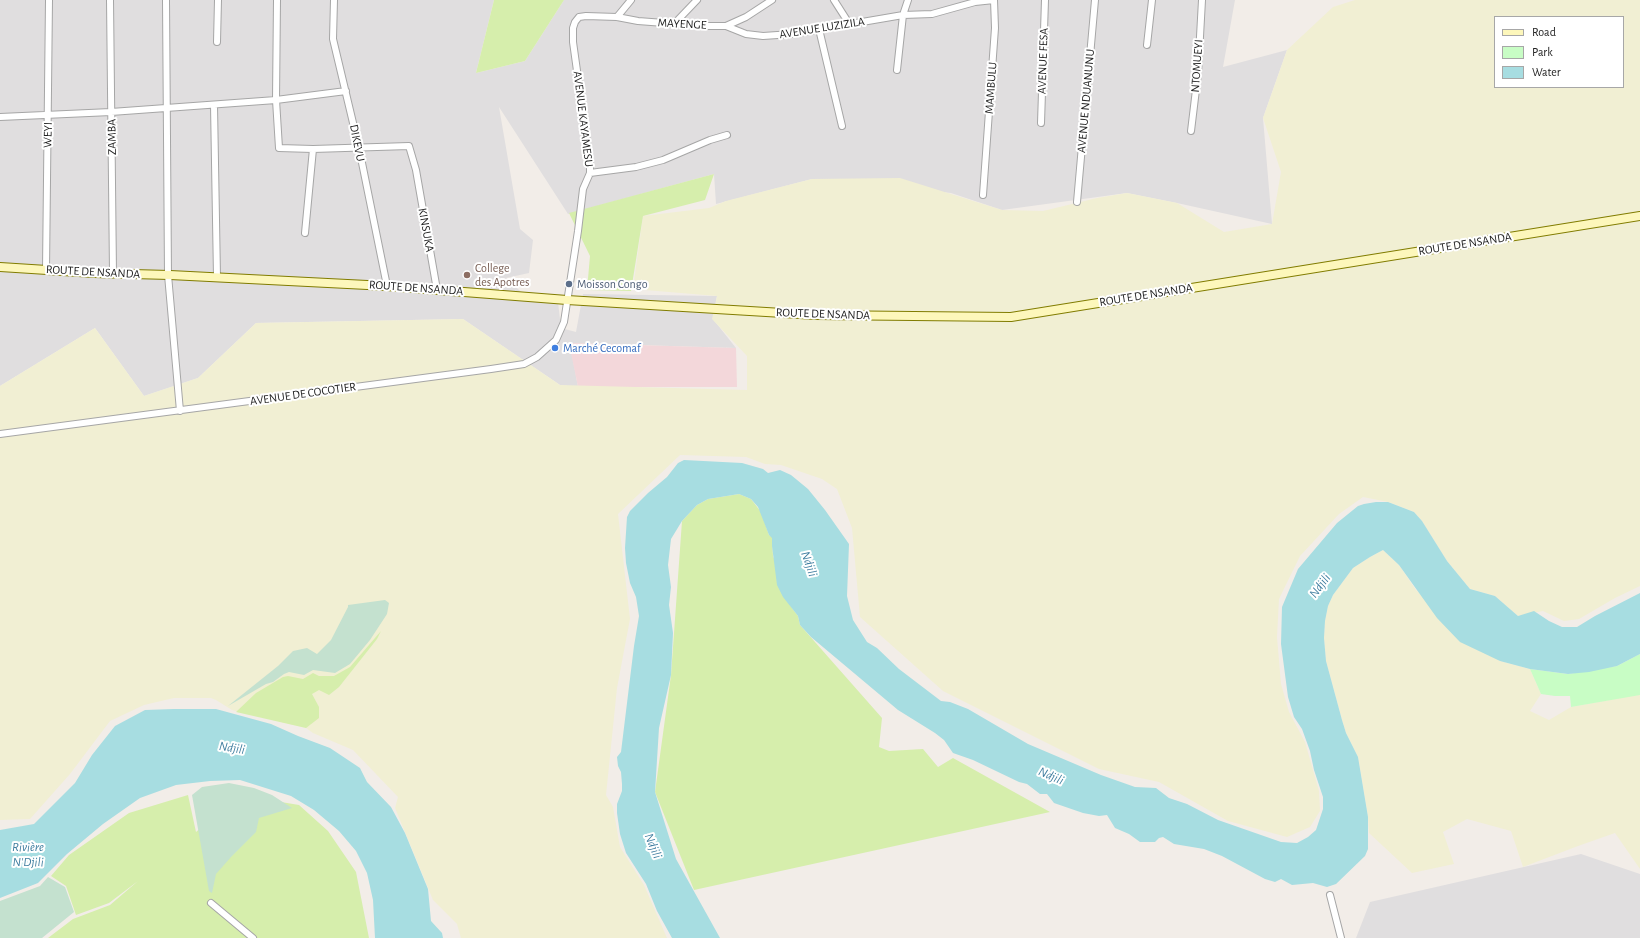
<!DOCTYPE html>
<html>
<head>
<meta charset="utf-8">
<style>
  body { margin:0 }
  #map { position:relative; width:1640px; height:938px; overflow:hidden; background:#f2ede8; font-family:"Alegreya Sans",sans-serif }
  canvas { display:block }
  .legend { position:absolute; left:1494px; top:16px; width:130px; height:72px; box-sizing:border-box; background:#fff; border:1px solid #a7a7a7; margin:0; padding:5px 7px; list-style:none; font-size:12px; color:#222 }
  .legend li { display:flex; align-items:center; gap:8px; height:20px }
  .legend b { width:20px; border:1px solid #a7a7a7 }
</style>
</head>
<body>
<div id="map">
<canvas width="1640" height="938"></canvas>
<ul class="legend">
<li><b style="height:5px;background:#fdf7bb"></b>Road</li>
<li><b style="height:11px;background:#c8fdc5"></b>Park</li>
<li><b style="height:11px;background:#a7dde1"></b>Water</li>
</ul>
</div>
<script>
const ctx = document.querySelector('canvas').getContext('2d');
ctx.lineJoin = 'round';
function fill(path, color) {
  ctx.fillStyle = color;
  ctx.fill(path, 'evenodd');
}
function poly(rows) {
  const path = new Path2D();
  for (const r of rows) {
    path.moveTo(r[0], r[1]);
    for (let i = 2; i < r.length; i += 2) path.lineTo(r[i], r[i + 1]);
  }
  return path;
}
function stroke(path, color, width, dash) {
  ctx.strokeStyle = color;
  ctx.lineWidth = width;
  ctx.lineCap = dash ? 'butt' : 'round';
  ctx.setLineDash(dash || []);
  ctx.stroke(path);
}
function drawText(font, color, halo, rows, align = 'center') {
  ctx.font = font + ' "Alegreya Sans",sans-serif';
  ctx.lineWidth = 4;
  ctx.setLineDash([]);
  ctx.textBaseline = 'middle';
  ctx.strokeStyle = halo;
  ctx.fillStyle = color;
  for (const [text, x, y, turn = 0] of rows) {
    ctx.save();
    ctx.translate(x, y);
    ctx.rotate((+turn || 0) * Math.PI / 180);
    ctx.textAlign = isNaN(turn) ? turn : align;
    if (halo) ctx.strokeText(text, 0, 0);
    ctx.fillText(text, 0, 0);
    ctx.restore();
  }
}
fill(poly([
  [0,0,494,0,476,73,525,61,564,0,1235,0,1223,67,1287,50,1263,118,1272,224,1177,203,1127,193,1002,210,951,193,812,179,716,204,714,174,568,214,499,107,520,229,533,240,529,273,506,278,532,302,558,302,561,328,576,332,583,294,717,296,713,319,736,348,570,343,578,387,560,385,463,319,256,323,198,378,144,396,95,328,0,386],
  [1581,854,1640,874,1640,938,1356,938,1370,902]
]), '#e0dedf');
fill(poly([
  [569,343,736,348,737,387,578,387]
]), '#f3d7da');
fill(poly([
  [1355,0,1640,0,1640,586,1615,598,1579,619,1564,621,1543,611,1518,616,1495,596,1470,589,1447,561,1422,521,1414,512,1388,502,1363,497,1339,514,1300,556,1279,599,1277,637,1281,684,1289,712,1305,742,1319,791,1320,811,1310,827,1287,837,1228,821,1159,782,1099,769,943,691,860,617,852,528,837,489,822,479,781,465,765,464,746,457,680,455,618,514,630,619,617,688,606,795,613,807,620,847,644,885,667,938,461,938,457,924,433,900,395,808,398,797,353,750,313,733,306,728,232,710,216,700,211,698,174,698,144,705,110,721,70,774,30,819,0,820,0,386,95,328,144,396,198,378,256,323,463,319,560,385,747,390,747,356,712,319,717,296,633,289,643,216,709,208,726,201,812,179,900,178,1002,210,1043,211,1097,198,1127,193,1177,203,1224,232,1272,224,1281,172,1263,118,1287,50,1333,7],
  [1495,17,1623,17,1623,87,1495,87],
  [1383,550,1399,565,1416,590,1500,661,1530,669,1541,694,1530,711,1549,720,1571,707,1640,694,1640,869,1615,833,1578,846,1523,867,1511,831,1467,819,1443,832,1454,864,1412,873,1369,833,1368,817,1358,757,1346,733,1342,720,1326,661,1324,638,1325,621,1328,606,1333,595,1353,568,1370,557]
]), '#f1efd3');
fill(poly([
  [494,0,564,0,525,61,476,73],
  [714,174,705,200,643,216,631,291,587,290,590,256,569,213],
  [739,494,751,499,761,512,769,535,772,537,773,556,792,608,798,616,800,625,882,718,879,747,889,751,923,749,938,767,953,758,1050,812,694,890,655,792,671,675,682,521,697,505,708,499],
  [381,631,377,639,339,687,329,695,319,690,312,694,319,707,319,718,306,728,236,712,256,693,283,677,288,676,303,679,313,673,319,676,334,676,350,667],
  [188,795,196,832,204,825,269,800,299,805,328,831,356,872,369,938,48,938,73,919,110,905,138,881,109,903,76,915,66,886,51,876,69,855,129,813]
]), '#d6eeac');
fill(poly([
  [385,600,389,603,387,614,370,640,350,664,335,673,313,670,304,675,289,672,284,674,273,682,266,684,228,706,278,666,293,651,307,648,317,654,331,640,348,607,348,605],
  [229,783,254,788,272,795,292,808,259,818,256,832,231,857,216,874,212,893,209,891,192,795,202,787],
  [48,877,65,887,74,912,42,938,0,938,0,901,40,886]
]), '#c4e1cf');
fill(poly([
  [1640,654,1640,695,1571,707,1570,696,1555,696,1541,694,1530,669,1568,674,1617,666]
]), '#c8fdc5');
fill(poly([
  [684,460,742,463,763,469,768,473,780,470,791,475,808,489,825,510,849,544,847,596,853,620,867,642,877,648,899,669,941,701,950,702,968,709,1028,744,1101,775,1135,787,1156,788,1169,798,1187,804,1218,820,1281,842,1297,843,1308,837,1316,830,1323,809,1323,797,1314,770,1310,751,1302,729,1294,717,1288,697,1281,644,1282,607,1298,569,1337,523,1358,506,1364,504,1376,502,1388,502,1414,512,1422,521,1447,561,1470,589,1495,596,1518,616,1534,611,1549,621,1562,627,1577,627,1595,616,1640,593,1640,654,1617,666,1589,672,1568,674,1530,669,1500,661,1460,642,1437,618,1399,565,1383,550,1370,557,1353,568,1333,595,1328,606,1325,621,1324,638,1326,661,1342,720,1346,733,1358,757,1368,817,1368,849,1365,856,1336,884,1327,887,1313,883,1292,885,1281,879,1275,882,1265,879,1222,856,1204,849,1174,844,1163,837,1159,838,1155,842,1140,842,1129,834,1115,828,1107,815,1099,816,1083,813,1054,803,1047,794,1040,794,1027,784,1019,782,973,760,953,753,944,740,935,733,898,710,811,637,800,625,798,616,783,597,777,585,772,546,772,538,769,535,758,507,751,499,739,494,708,499,697,505,682,521,671,539,668,565,671,587,669,605,673,633,671,675,659,728,655,792,676,859,720,938,672,938,657,911,646,884,626,853,620,834,617,813,617,804,622,791,622,784,621,772,618,766,617,757,621,752,634,646,639,616,636,597,630,583,626,563,625,548,627,517,630,511,648,493,667,477,678,463],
  [174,709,216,709,271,724,298,736,330,748,360,768,367,782,391,807,405,833,428,889,431,921,442,933,443,938,375,938,373,900,367,873,356,851,339,831,314,810,291,796,240,780,210,781,176,785,140,798,103,824,67,854,38,883,0,898,0,830,34,824,75,783,92,755,115,726,145,710]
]), '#a7dde1');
const street = poly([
  [110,0,113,273],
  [166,0,168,275,180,411],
  [277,0,276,100,279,148,313,149,409,146,416,170,437,290],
  [334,0,333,39,359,148,387,286],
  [834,0,850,25],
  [975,2,994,0,995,28,983,195],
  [617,17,631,0],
  [674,24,697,0],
  [726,26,746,34,763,36,792,34,903,15,908,0],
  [819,29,842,126],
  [217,42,218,0],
  [1147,45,1152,0],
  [897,70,903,15,932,14,975,2,975,0],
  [214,105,217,277],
  [0,117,111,112,276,100,346,91],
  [1041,123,1045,0],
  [1191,131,1198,73,1202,0],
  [590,173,636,167,663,160,710,140,727,135],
  [1077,202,1095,0],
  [305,233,313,149],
  [46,270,49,0],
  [0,434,491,369,524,364,537,357,556,340,564,322,578,231,583,189,590,173,590,164,573,42,573,28,575,22,579,17,586,16,617,17,638,21,704,26,726,26,746,17,772,0],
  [1330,895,1341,938],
  [211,903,253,938]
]);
const secondary = poly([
  [0,267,94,273,170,275,387,286,567,300,816,315,1011,317,1640,216]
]);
stroke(street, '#a6a6a6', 8);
stroke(secondary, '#817c00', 10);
stroke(street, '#fff', 6);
stroke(secondary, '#fdf7bb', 8);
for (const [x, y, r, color] of [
  [467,275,4,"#8d6e63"],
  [569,284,4,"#5c6f8a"],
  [555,348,4,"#3f7fe0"]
]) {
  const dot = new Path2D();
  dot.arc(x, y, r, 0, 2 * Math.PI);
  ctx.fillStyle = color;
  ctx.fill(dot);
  stroke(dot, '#fff', 1.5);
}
drawText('12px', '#222', '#fff', [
  ["MAYENGE",682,24,3],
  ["AVENUE LUZIZILA",822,28,-9],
  ["AVENUE FESA",1043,61,-88],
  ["NTOMUEYI",1197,66,-86],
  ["MAMBULU",991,88,-86],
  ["AVENUE NDUANUNU",1086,101,-85],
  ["AVENUE KAYAMESU",583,119,83],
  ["WEYI",48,135,-89],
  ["ZAMBA",112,137,-91],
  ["DIKEVU",357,143,79],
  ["KINSUKA",426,230,80],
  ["ROUTE DE NSANDA",1465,244,-9],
  ["ROUTE DE NSANDA",93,272,3],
  ["ROUTE DE NSANDA",416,288,4],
  ["ROUTE DE NSANDA",1146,295,-9],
  ["ROUTE DE NSANDA",823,314,2],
  ["AVENUE DE COCOTIER",303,394,-8]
]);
drawText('12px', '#785e54', '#fff', [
  ["College",475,268],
  ["des Apotres",475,282]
], 'left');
drawText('12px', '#4e5e75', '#fff', [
  ["Moisson Congo",577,284]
], 'left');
drawText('12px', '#366cbe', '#fff', [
  ["Marché Cecomaf",563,348]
], 'left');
drawText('italic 13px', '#3f7d9f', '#fff', [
  ["Ndjili",809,564,71],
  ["Ndjili",1320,586,-53],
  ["Ndjili",232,748,9],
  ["Ndjili",1051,776,24],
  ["Ndjili",653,846,68],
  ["Rivière",28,847],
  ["N'Djili",28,862]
]);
</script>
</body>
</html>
